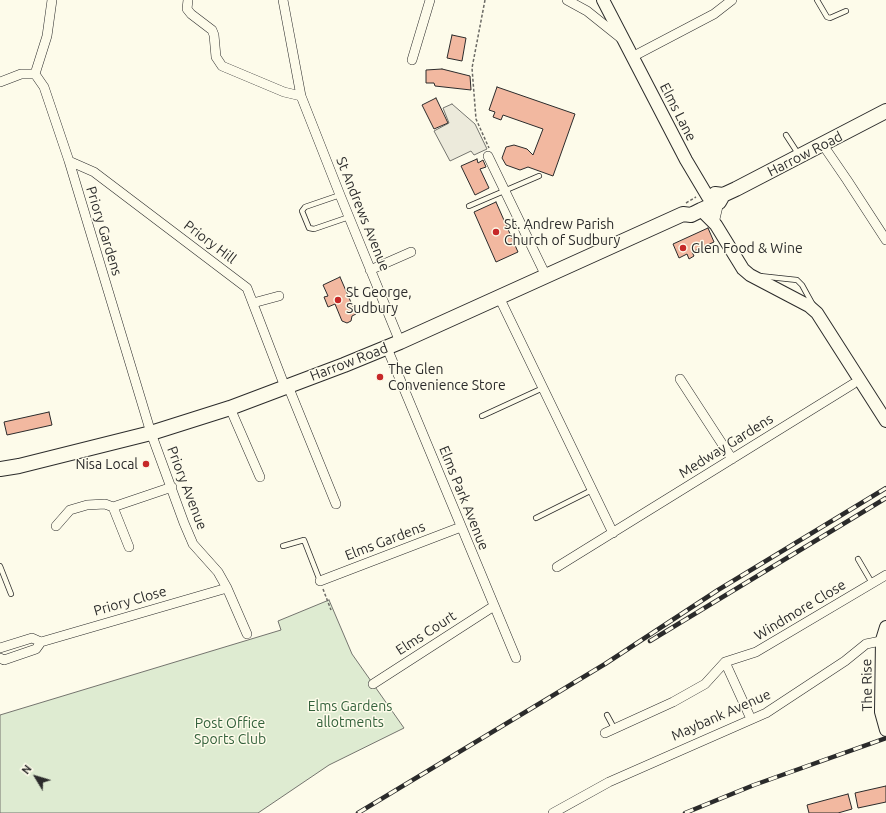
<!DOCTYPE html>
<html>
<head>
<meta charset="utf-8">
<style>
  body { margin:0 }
  #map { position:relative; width:886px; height:813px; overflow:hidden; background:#fdfbea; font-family:Ubuntu,sans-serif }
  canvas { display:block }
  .north { position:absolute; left:16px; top:757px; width:40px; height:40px; -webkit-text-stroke:3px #fdfbea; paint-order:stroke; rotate:308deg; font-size:11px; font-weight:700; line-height:16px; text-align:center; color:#2b2b2b }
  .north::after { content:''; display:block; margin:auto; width:14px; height:18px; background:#2b2b2b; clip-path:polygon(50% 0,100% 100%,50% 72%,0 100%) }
</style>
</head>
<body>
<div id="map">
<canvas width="886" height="813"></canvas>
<div class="north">N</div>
</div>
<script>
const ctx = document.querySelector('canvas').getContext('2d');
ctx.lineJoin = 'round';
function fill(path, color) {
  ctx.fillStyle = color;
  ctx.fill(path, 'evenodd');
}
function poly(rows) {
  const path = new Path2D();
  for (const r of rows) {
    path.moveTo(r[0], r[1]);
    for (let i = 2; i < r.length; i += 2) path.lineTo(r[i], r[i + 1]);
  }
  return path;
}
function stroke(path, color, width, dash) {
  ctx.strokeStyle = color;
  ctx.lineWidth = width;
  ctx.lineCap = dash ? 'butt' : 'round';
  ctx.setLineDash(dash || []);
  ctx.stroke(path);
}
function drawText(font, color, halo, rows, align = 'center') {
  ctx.font = font + ' Ubuntu,sans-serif';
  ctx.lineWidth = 3;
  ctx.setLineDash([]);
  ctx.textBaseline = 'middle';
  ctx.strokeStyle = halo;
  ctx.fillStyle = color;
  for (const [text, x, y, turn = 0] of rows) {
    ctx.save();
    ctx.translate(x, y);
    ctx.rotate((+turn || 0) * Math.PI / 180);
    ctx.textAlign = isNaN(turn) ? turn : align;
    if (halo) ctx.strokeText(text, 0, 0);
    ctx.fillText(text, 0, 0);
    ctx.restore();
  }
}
const green = poly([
  [329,600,352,654,404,728,329,765,258,813,0,813,0,715,281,630,278,621,329,600]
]);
fill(green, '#deebd1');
stroke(green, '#74746e', 1);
const parking = poly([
  [452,104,475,124,487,149,474,155,471,151,450,161,434,131,449,123,443,108,452,104]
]);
fill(parking, '#eceadb');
stroke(parking, '#74746e', 1);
const building = poly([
  [452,35,466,38,462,61,447,58,452,35],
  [442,69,470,76,471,90,435,86,434,83,426,83,426,70,442,69],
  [497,87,575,114,553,176,528,167,520,170,506,165,502,158,506,147,514,145,527,149,533,155,543,129,503,115,501,120,493,117,495,112,489,110,497,87],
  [436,98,448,123,434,129,422,105,436,98],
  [477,159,478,163,483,160,486,167,480,169,489,188,475,195,461,166,477,159],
  [496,202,518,252,496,262,474,212,496,202],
  [708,228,714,242,692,252,694,256,689,259,687,254,679,258,673,244,708,228],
  [340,277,356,314,352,316,351,321,347,323,342,321,335,304,328,307,324,297,328,296,323,285,340,277],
  [49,412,52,425,7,435,4,422,49,412],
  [886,786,886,802,858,808,855,793,886,786],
  [848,794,852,809,838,813,809,813,807,805,848,794]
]);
fill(building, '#f2b8a0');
stroke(building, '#2b2b2b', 1);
const lane = poly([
  [817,0,827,17,830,18,846,11],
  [786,135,799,155],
  [340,195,305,207,302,211,309,228,314,229,349,217],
  [469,206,539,176],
  [760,276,797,280,802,285,813,305],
  [482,416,543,388],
  [536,518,592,490],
  [283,546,304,540,320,581],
  [858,559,872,583],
  [0,566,11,594],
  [607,715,614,728]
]);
const street = poly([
  [188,0,187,9,191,14,212,30,214,35,216,57,222,66,284,92,301,96],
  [283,0,301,96,340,195,400,342],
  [567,0,587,11,622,39],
  [634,56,714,14,732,0],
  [412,60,430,0],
  [35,74,47,36,52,0],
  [0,82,21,74,35,74,44,87,69,161,151,433,184,523,193,544,218,572,227,588,247,634],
  [823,145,847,180,886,240],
  [488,156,546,276],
  [69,161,94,172,247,288,285,387],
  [716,225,715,219,719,202],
  [370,270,411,252],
  [499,297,613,533],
  [253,303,279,296],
  [387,348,516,658],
  [680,379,732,459],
  [288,386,336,504],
  [230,408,260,477],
  [56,526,70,510,87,505,105,504,113,507],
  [129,547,113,507,172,487],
  [557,567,853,384],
  [320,581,461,527],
  [0,648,32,638,41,642,227,588],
  [0,658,4,660,36,649,41,642],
  [725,662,751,719],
  [373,684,494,606],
  [605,733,673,702,705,684,725,662,756,652,886,575],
  [553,813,609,782,766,713,845,661,866,644,886,640]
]);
const secondary = poly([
  [603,0,686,160,708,197],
  [701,210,716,225,743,269,750,275,809,306,817,313,886,421],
  [886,627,882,640,881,712,886,730]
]);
const primary = poly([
  [715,194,723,195,736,189,886,111],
  [0,469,19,466,151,433,230,408,344,365,400,342,683,214,691,215,701,210,719,202,723,195]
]);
stroke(lane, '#2b2b2b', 6);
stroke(street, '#2b2b2b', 10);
stroke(secondary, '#2b2b2b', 14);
stroke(primary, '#2b2b2b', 16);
stroke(poly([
  [485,0,472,68,476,119,489,148],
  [686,203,696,197],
  [323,589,331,610]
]), '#6a6964', 1.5, [3, 2]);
stroke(lane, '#fdfbea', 4.5);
stroke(street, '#fdfbea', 9);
stroke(secondary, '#fdfbea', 12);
stroke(primary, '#fdfbea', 14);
const rail = poly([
  [650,641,886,498],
  [358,813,605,664,718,590,886,488],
  [685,813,754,785,886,738]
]);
stroke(rail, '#2b2b2b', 4.5);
stroke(rail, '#fdfbea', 3, [9]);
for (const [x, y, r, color] of [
  [496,232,4,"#c62828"],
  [683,248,4,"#c62828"],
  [338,300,4,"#c62828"],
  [380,377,4,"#c62828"],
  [146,464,4,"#c62828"]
]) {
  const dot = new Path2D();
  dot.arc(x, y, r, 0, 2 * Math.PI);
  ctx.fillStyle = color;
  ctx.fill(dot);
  stroke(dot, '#fdfbea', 1.5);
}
drawText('14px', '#2b2b2b', '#fdfbea', [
  ["Elms Lane",678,112,63],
  ["Harrow Road",805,154,-27],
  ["St Andrews Avenue",363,214,68],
  ["Priory Gardens",104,231,73],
  ["Priory Hill",210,242,37],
  ["Harrow Road",349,362,-21],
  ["Medway Gardens",726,446,-32],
  ["Priory Avenue",187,488,69],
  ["Elms Park Avenue",464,498,68],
  ["Elms Gardens",385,541,-21],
  ["Priory Close",130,601,-16],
  ["Windmore Close",800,610,-31],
  ["Elms Court",426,633,-33],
  ["The Rise",867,685,-91],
  ["Maybank Avenue",721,715,-24]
]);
drawText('14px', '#2b2b2b', '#fdfbea', [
  ["St. Andrew Parish",504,224],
  ["Church of Sudbury",504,240],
  ["Glen Food & Wine",691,248],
  ["St George,",346,292],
  ["Sudbury",346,308],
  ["The Glen",388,369],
  ["Convenience Store",388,385],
  ["Nisa Local",138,464,"right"]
], 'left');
drawText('14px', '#34623c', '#fdfbea', [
  ["Elms Gardens",350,706],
  ["allotments",350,722],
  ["Post Office",230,723],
  ["Sports Club",230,739]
]);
</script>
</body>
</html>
